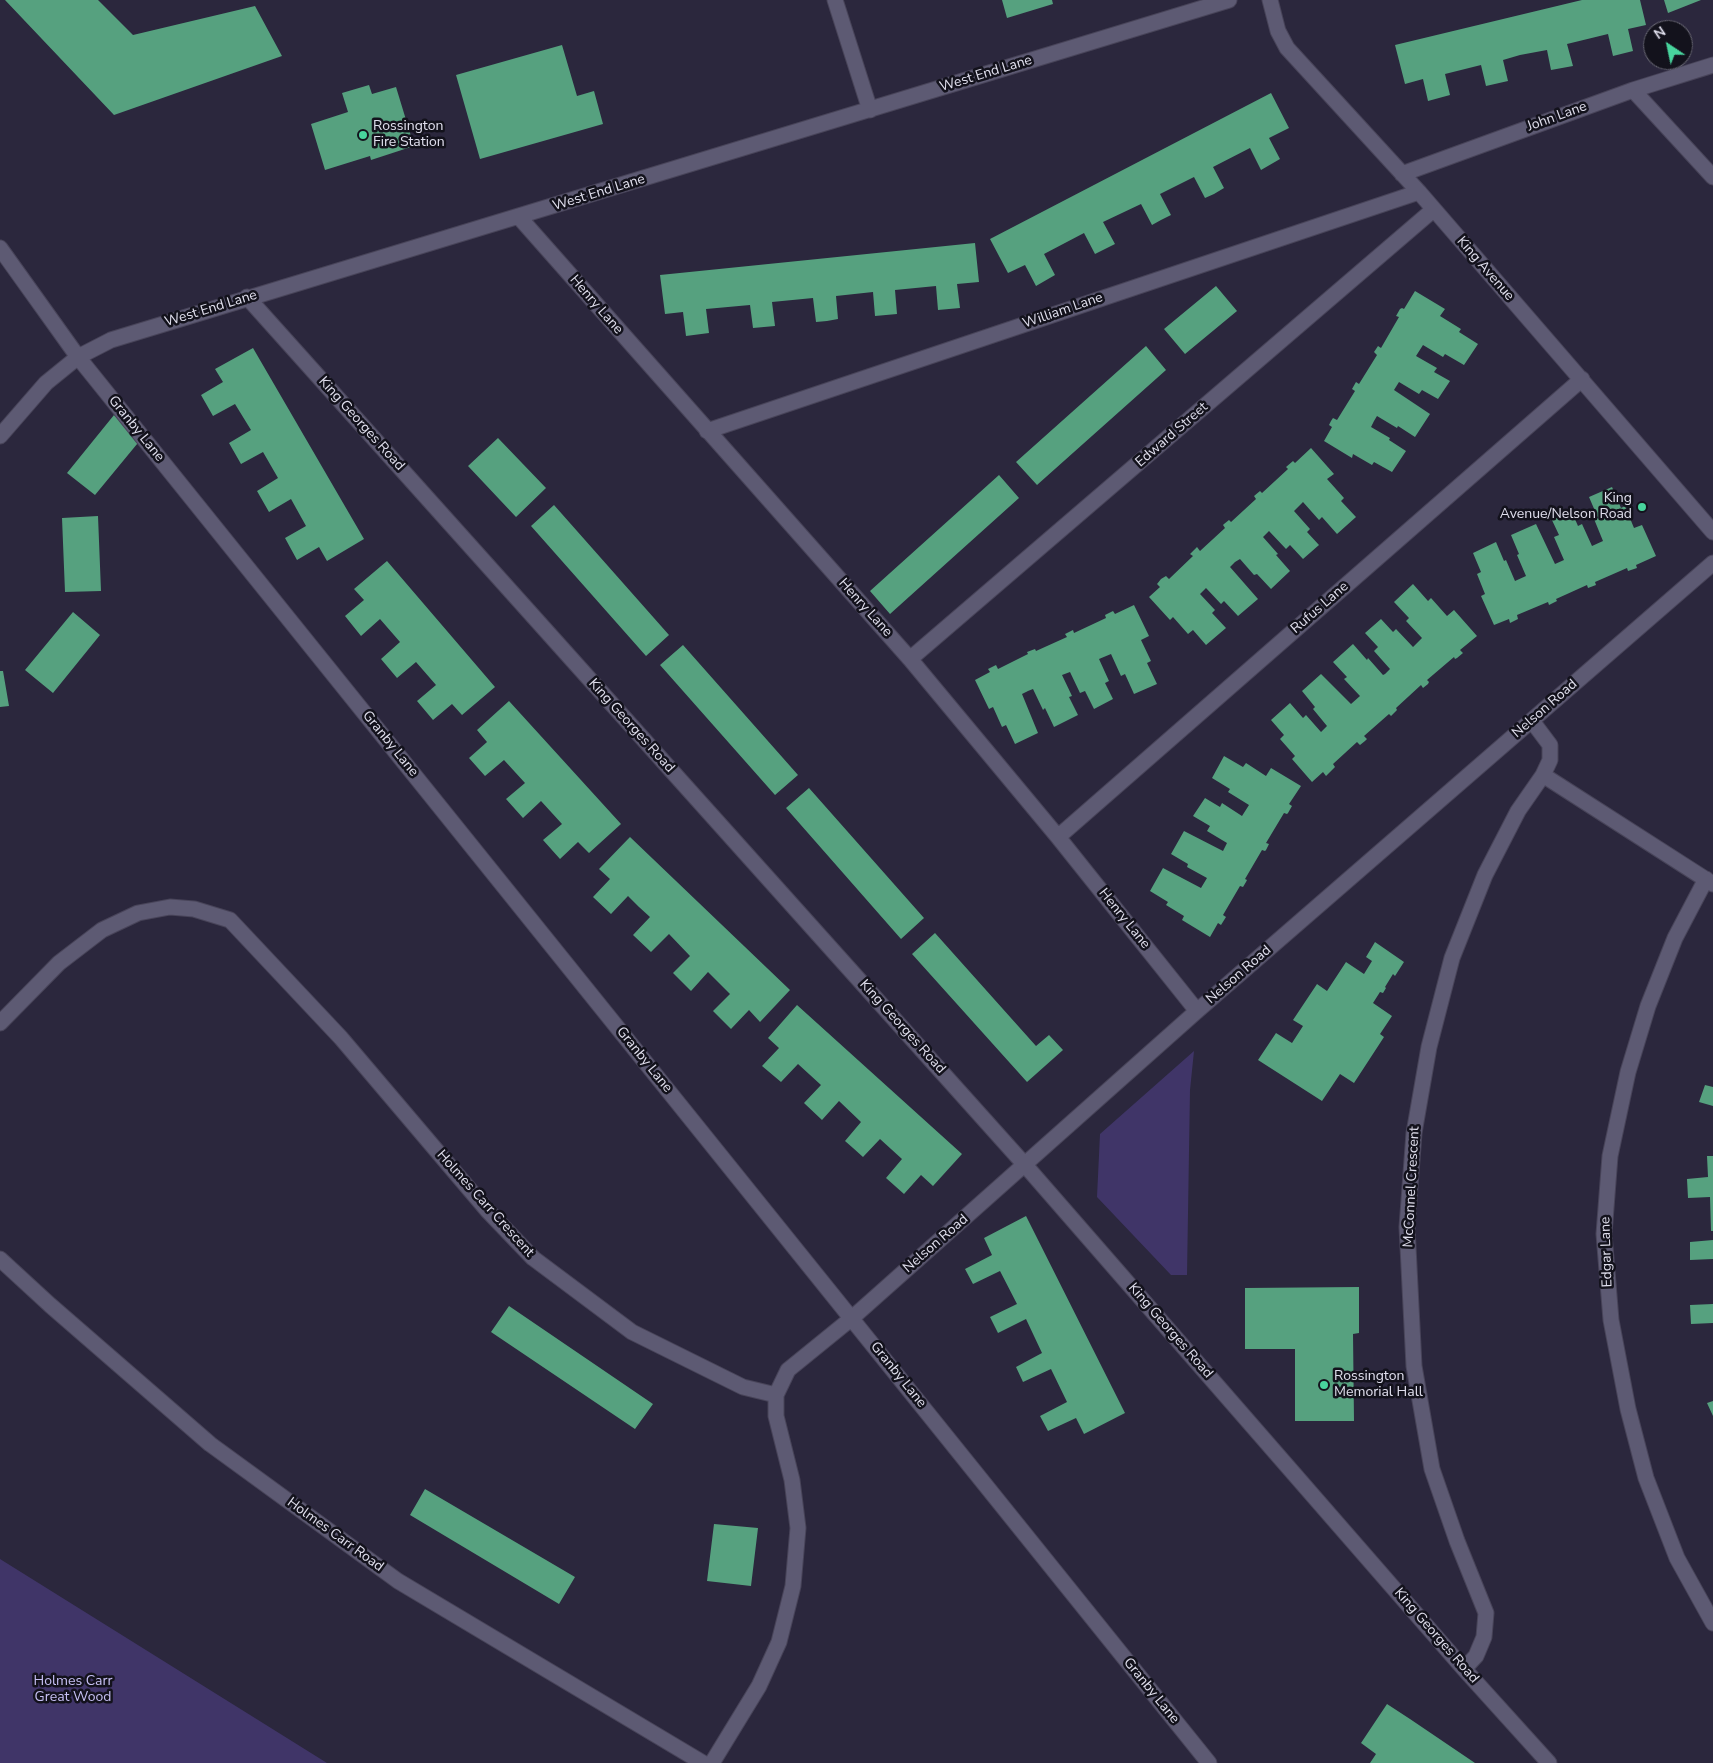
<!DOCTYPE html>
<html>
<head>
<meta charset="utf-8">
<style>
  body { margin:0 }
  #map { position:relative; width:1713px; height:1763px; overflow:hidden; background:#2b273d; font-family:"Nunito Sans",sans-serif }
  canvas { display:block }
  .north { position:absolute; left:1643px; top:20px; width:50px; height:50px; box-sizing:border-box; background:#13121c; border:1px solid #656470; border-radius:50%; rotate:326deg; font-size:14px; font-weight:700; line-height:20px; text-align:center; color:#e0dfed }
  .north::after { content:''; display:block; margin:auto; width:18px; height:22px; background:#48d49d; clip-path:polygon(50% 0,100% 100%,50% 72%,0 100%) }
</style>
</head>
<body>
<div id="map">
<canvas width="1713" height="1763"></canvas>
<div class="north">N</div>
</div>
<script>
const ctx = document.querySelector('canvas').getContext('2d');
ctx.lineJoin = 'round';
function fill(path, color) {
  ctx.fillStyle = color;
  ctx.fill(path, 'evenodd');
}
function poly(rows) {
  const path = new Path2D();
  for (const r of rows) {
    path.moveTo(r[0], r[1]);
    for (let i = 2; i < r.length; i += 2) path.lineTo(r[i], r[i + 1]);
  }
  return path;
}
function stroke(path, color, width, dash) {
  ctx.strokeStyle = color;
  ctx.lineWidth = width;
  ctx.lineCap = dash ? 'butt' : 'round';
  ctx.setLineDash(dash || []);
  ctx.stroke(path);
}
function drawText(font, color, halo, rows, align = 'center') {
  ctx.font = font + ' "Nunito Sans",sans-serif';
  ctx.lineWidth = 5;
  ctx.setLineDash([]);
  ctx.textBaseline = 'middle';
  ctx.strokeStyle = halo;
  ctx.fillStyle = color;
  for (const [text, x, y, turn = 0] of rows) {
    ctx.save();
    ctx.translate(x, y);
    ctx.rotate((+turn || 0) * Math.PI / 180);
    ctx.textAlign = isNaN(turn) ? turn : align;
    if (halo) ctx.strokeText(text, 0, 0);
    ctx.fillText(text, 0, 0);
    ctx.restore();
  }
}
fill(poly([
  [1194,1051,1190,1090,1187,1275,1171,1275,1097,1197,1100,1134],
  [0,1559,327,1763,0,1763]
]), '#403568');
fill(poly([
  [5,0,98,0,133,35,255,6,282,56,114,115],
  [1002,0,1052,0,1053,4,1007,18],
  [1582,0,1640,0,1646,25,1628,29,1633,51,1613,56,1608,34,1567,44,1573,66,1551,70,1547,50,1520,55,1503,60,1508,81,1486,86,1481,65,1445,74,1450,95,1428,101,1423,79,1405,84,1395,45],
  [1664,0,1701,0,1668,13],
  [562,45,577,96,594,91,603,124,480,159,456,75],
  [369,85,372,94,396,87,414,146,371,160,370,156,325,170,311,124,348,112,342,93],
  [1271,93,1289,128,1269,138,1280,159,1261,170,1250,148,1213,167,1224,188,1214,194,1205,198,1194,177,1160,194,1171,215,1161,220,1152,225,1141,204,1103,222,1115,244,1095,254,1084,233,1044,254,1055,275,1036,286,1025,265,1008,273,990,239],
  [975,243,979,282,957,284,960,308,938,310,936,286,895,290,897,314,875,316,873,292,836,296,838,319,827,321,816,322,813,298,772,302,775,326,753,328,750,305,706,309,709,333,686,336,683,312,665,314,660,275],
  [1216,286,1237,311,1185,354,1164,329],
  [1415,291,1445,309,1440,316,1461,329,1459,332,1478,344,1464,365,1445,354,1443,357,1423,345,1416,356,1437,368,1434,372,1450,381,1438,399,1422,390,1419,394,1399,382,1394,390,1430,414,1415,437,1398,426,1397,428,1377,416,1374,421,1371,427,1390,438,1389,440,1406,451,1392,472,1374,462,1372,465,1353,454,1352,458,1324,441,1332,427,1329,425,1331,421,1333,418,1337,420,1355,391,1352,389,1356,382,1359,384,1377,355,1374,352,1378,346,1381,348,1399,317,1396,316,1400,309,1402,308,1404,309],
  [1146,346,1166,370,1037,485,1016,462],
  [253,348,364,539,327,561,319,547,297,560,285,538,306,526,291,499,269,512,257,491,278,478,263,452,241,464,229,443,251,430,235,404,213,416,201,395,223,382,215,369],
  [114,415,142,438,95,495,67,473],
  [498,438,546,488,516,517,468,466],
  [1311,448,1334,474,1327,479,1344,498,1341,501,1356,517,1337,534,1322,517,1319,520,1303,502,1294,511,1310,529,1307,532,1319,545,1303,559,1290,545,1286,549,1269,531,1263,537,1278,554,1276,555,1290,571,1271,589,1257,574,1254,575,1240,559,1235,562,1230,567,1258,599,1238,616,1224,601,1221,604,1206,588,1200,594,1215,610,1212,613,1226,628,1206,645,1193,630,1188,634,1173,617,1170,620,1149,597,1160,587,1157,584,1161,579,1166,576,1169,579,1193,556,1190,554,1197,547,1200,551,1225,528,1223,525,1224,524,1229,520,1231,522,1256,499,1254,496,1260,491,1262,493,1288,469,1286,467,1293,461,1295,463],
  [999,475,1019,498,890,614,870,591],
  [1612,487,1621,508,1625,506,1634,528,1642,525,1656,556,1636,565,1637,568,1628,571,1627,568,1595,582,1596,585,1588,588,1587,585,1556,599,1557,601,1549,605,1548,602,1517,615,1518,619,1510,623,1509,619,1494,625,1481,596,1485,594,1477,574,1481,572,1473,553,1496,542,1504,561,1506,560,1515,581,1526,576,1517,555,1519,554,1511,535,1536,524,1555,564,1564,560,1554,537,1559,535,1551,518,1571,510,1578,526,1582,524,1592,546,1603,541,1594,519,1598,518,1589,497],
  [554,505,669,635,646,656,531,526],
  [98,516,101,591,65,592,62,518],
  [387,561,495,687,462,715,452,704,433,720,417,701,436,685,416,662,397,678,381,659,400,642,380,619,361,636,345,616,364,600,354,589],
  [1413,584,1428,601,1431,598,1447,616,1454,610,1477,636,1460,650,1463,653,1457,658,1455,659,1454,657,1427,680,1429,682,1428,684,1423,688,1421,685,1396,708,1397,710,1391,716,1389,714,1364,736,1367,739,1365,741,1360,745,1357,742,1333,764,1335,767,1326,776,1323,772,1312,782,1292,759,1295,756,1280,739,1284,735,1271,720,1290,703,1303,718,1306,715,1321,732,1327,726,1313,709,1315,707,1302,691,1321,674,1351,704,1360,696,1344,679,1347,677,1333,662,1353,644,1367,660,1368,658,1383,675,1385,674,1390,669,1374,651,1378,647,1365,633,1381,619,1393,632,1396,629,1413,647,1422,638,1406,621,1409,618,1394,602],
  [1134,605,1149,636,1141,640,1151,661,1147,663,1157,684,1134,694,1125,674,1121,676,1111,654,1099,659,1109,681,1105,683,1113,699,1094,709,1085,691,1080,693,1070,672,1062,675,1072,696,1069,697,1078,715,1054,727,1045,708,1043,710,1033,689,1028,691,1022,694,1038,733,1015,744,1006,725,1002,727,993,707,989,709,975,680,990,672,988,669,996,665,998,669,1028,654,1027,652,1035,649,1036,651,1067,637,1065,634,1073,630,1074,633,1106,618,1105,615,1113,611,1115,614],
  [73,612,100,635,53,693,25,670],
  [683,645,798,775,775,795,660,665],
  [0,671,3,671,9,706,0,707],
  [509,701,621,824,589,853,578,842,560,859,543,840,562,824,541,801,523,818,506,799,525,783,504,760,485,776,469,758,487,742,477,730],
  [1224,756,1243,767,1246,763,1266,776,1271,768,1301,786,1289,804,1292,806,1288,813,1287,814,1284,813,1266,843,1269,844,1266,850,1265,851,1262,850,1245,879,1247,880,1246,882,1243,887,1240,886,1223,915,1226,917,1221,925,1218,923,1210,937,1182,920,1184,916,1166,905,1168,902,1150,891,1163,868,1201,888,1207,878,1187,867,1188,864,1171,854,1184,831,1223,851,1227,843,1207,831,1210,826,1193,816,1205,798,1220,807,1222,803,1242,816,1249,805,1228,792,1230,789,1212,778],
  [809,788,924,918,901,939,786,808],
  [630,837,790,990,760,1022,749,1010,731,1029,713,1011,730,994,708,972,691,991,673,973,690,956,669,934,651,952,633,935,650,917,639,907,628,896,611,914,593,897,610,879,599,869],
  [935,933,1036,1046,1049,1035,1063,1050,1027,1082,912,954],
  [1375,942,1404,962,1395,976,1393,974,1385,987,1386,988,1383,993,1380,992,1373,1003,1392,1016,1380,1034,1384,1037,1354,1083,1340,1074,1322,1101,1258,1060,1276,1033,1292,1043,1303,1026,1293,1020,1317,984,1327,991,1346,962,1364,974,1372,961,1366,957],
  [797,1005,962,1154,933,1186,921,1175,904,1194,886,1178,902,1159,880,1139,863,1157,853,1148,845,1141,861,1122,839,1101,822,1120,804,1103,821,1085,798,1064,781,1082,762,1066,779,1048,768,1038],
  [1705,1085,1713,1087,1713,1106,1699,1102],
  [1707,1156,1713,1156,1713,1231,1711,1231,1710,1197,1688,1198,1687,1179,1708,1177],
  [1026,1216,1125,1413,1084,1434,1076,1418,1048,1431,1040,1416,1067,1402,1051,1369,1023,1382,1016,1367,1042,1353,1026,1319,998,1333,990,1317,1017,1304,1000,1271,973,1284,965,1269,992,1255,984,1238],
  [1713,1240,1713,1259,1690,1260,1690,1242],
  [1359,1287,1359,1333,1353,1334,1354,1421,1295,1421,1295,1349,1245,1349,1245,1288],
  [1713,1304,1713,1323,1691,1324,1690,1305],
  [509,1306,653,1404,635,1429,491,1332],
  [1713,1401,1713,1416,1707,1403],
  [425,1489,575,1577,559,1604,410,1515],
  [714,1524,758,1528,751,1586,707,1581],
  [1387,1704,1410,1719,1475,1763,1370,1763,1376,1754,1361,1743]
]), '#56a17f');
const minor = poly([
  [835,0,870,110],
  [1270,0,1278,31,1287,48,1419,192,1713,532],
  [1633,90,1713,177],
  [1402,174,1633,90,1713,65],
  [519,217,910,659,1058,837,1197,1011],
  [0,248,78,357,1209,1763],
  [247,297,1025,1165,1464,1669,1549,1763],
  [707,431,1419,192],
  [0,436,46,383,78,357,111,340,1229,0],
  [910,659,1433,210],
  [1543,775,1713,884],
  [1058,837,1582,379],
  [1706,879,1675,938,1648,1006,1628,1072,1610,1156,1604,1234,1611,1320,1628,1409,1646,1478,1677,1558,1713,1623],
  [0,1023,59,963,102,930,138,913,170,907,194,909,230,920,341,1038,487,1210,533,1258,632,1332,743,1387,776,1395,776,1416,792,1480,798,1528,793,1586,779,1642,759,1686,712,1763],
  [0,1259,50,1305,210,1444,398,1581,703,1763],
  [776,1395,788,1370,852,1318,1197,1011,1713,563],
  [1464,1669,1476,1656,1484,1637,1486,1613,1457,1541,1432,1469,1414,1366,1407,1227,1414,1133,1429,1047,1452,958,1485,875,1518,811,1543,775,1550,760,1550,745,1532,721]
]);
stroke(minor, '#484459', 17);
stroke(minor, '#5d5a73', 15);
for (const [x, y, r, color] of [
  [363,135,5,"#48d49d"],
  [1642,507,5,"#48d49d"],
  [1324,1385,5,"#48d49d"]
]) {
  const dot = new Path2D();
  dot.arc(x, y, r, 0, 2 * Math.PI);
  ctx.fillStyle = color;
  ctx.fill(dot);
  stroke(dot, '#13121c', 2);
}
drawText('14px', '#e0dfed', '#13121c', [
  ["West End Lane",986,74,-17],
  ["John Lane",1557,117,-20],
  ["West End Lane",599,193,-17],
  ["King Avenue",1485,269,49],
  ["Henry Lane",596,305,49],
  ["West End Lane",211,309,-17],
  ["William Lane",1063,311,-19],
  ["King Georges Road",361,424,48],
  ["Granby Lane",136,429,51],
  ["Edward Street",1172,435,-41],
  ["Henry Lane",865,608,48],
  ["Rufus Lane",1320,608,-41],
  ["Nelson Road",1545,709,-41],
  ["King Georges Road",631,726,48],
  ["Granby Lane",390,744,51],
  ["Henry Lane",1124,919,51],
  ["Nelson Road",1239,975,-41],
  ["King Georges Road",902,1027,48],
  ["Granby Lane",644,1060,51],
  ["McConnel Crescent",1412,1187,-87],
  ["Holmes Carr Crescent",485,1204,48],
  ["Nelson Road",936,1244,-41],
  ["Edgar Lane",1607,1252,-92],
  ["King Georges Road",1170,1331,49],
  ["Granby Lane",898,1375,51],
  ["Holmes Carr Road",335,1535,36],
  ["King Georges Road",1436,1636,49],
  ["Granby Lane",1151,1691,51]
]);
drawText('14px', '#e0dfed', '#13121c', [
  ["Rossington",373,127],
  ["Fire Station",373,143],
  ["King",1632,499,"right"],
  ["Avenue/Nelson Road",1632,515,"right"],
  ["Rossington",1334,1377],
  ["Memorial Hall",1334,1393]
], 'left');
drawText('14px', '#c6bff3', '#13121c', [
  ["Holmes Carr",73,1682],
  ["Great Wood",73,1698]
]);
</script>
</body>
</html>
